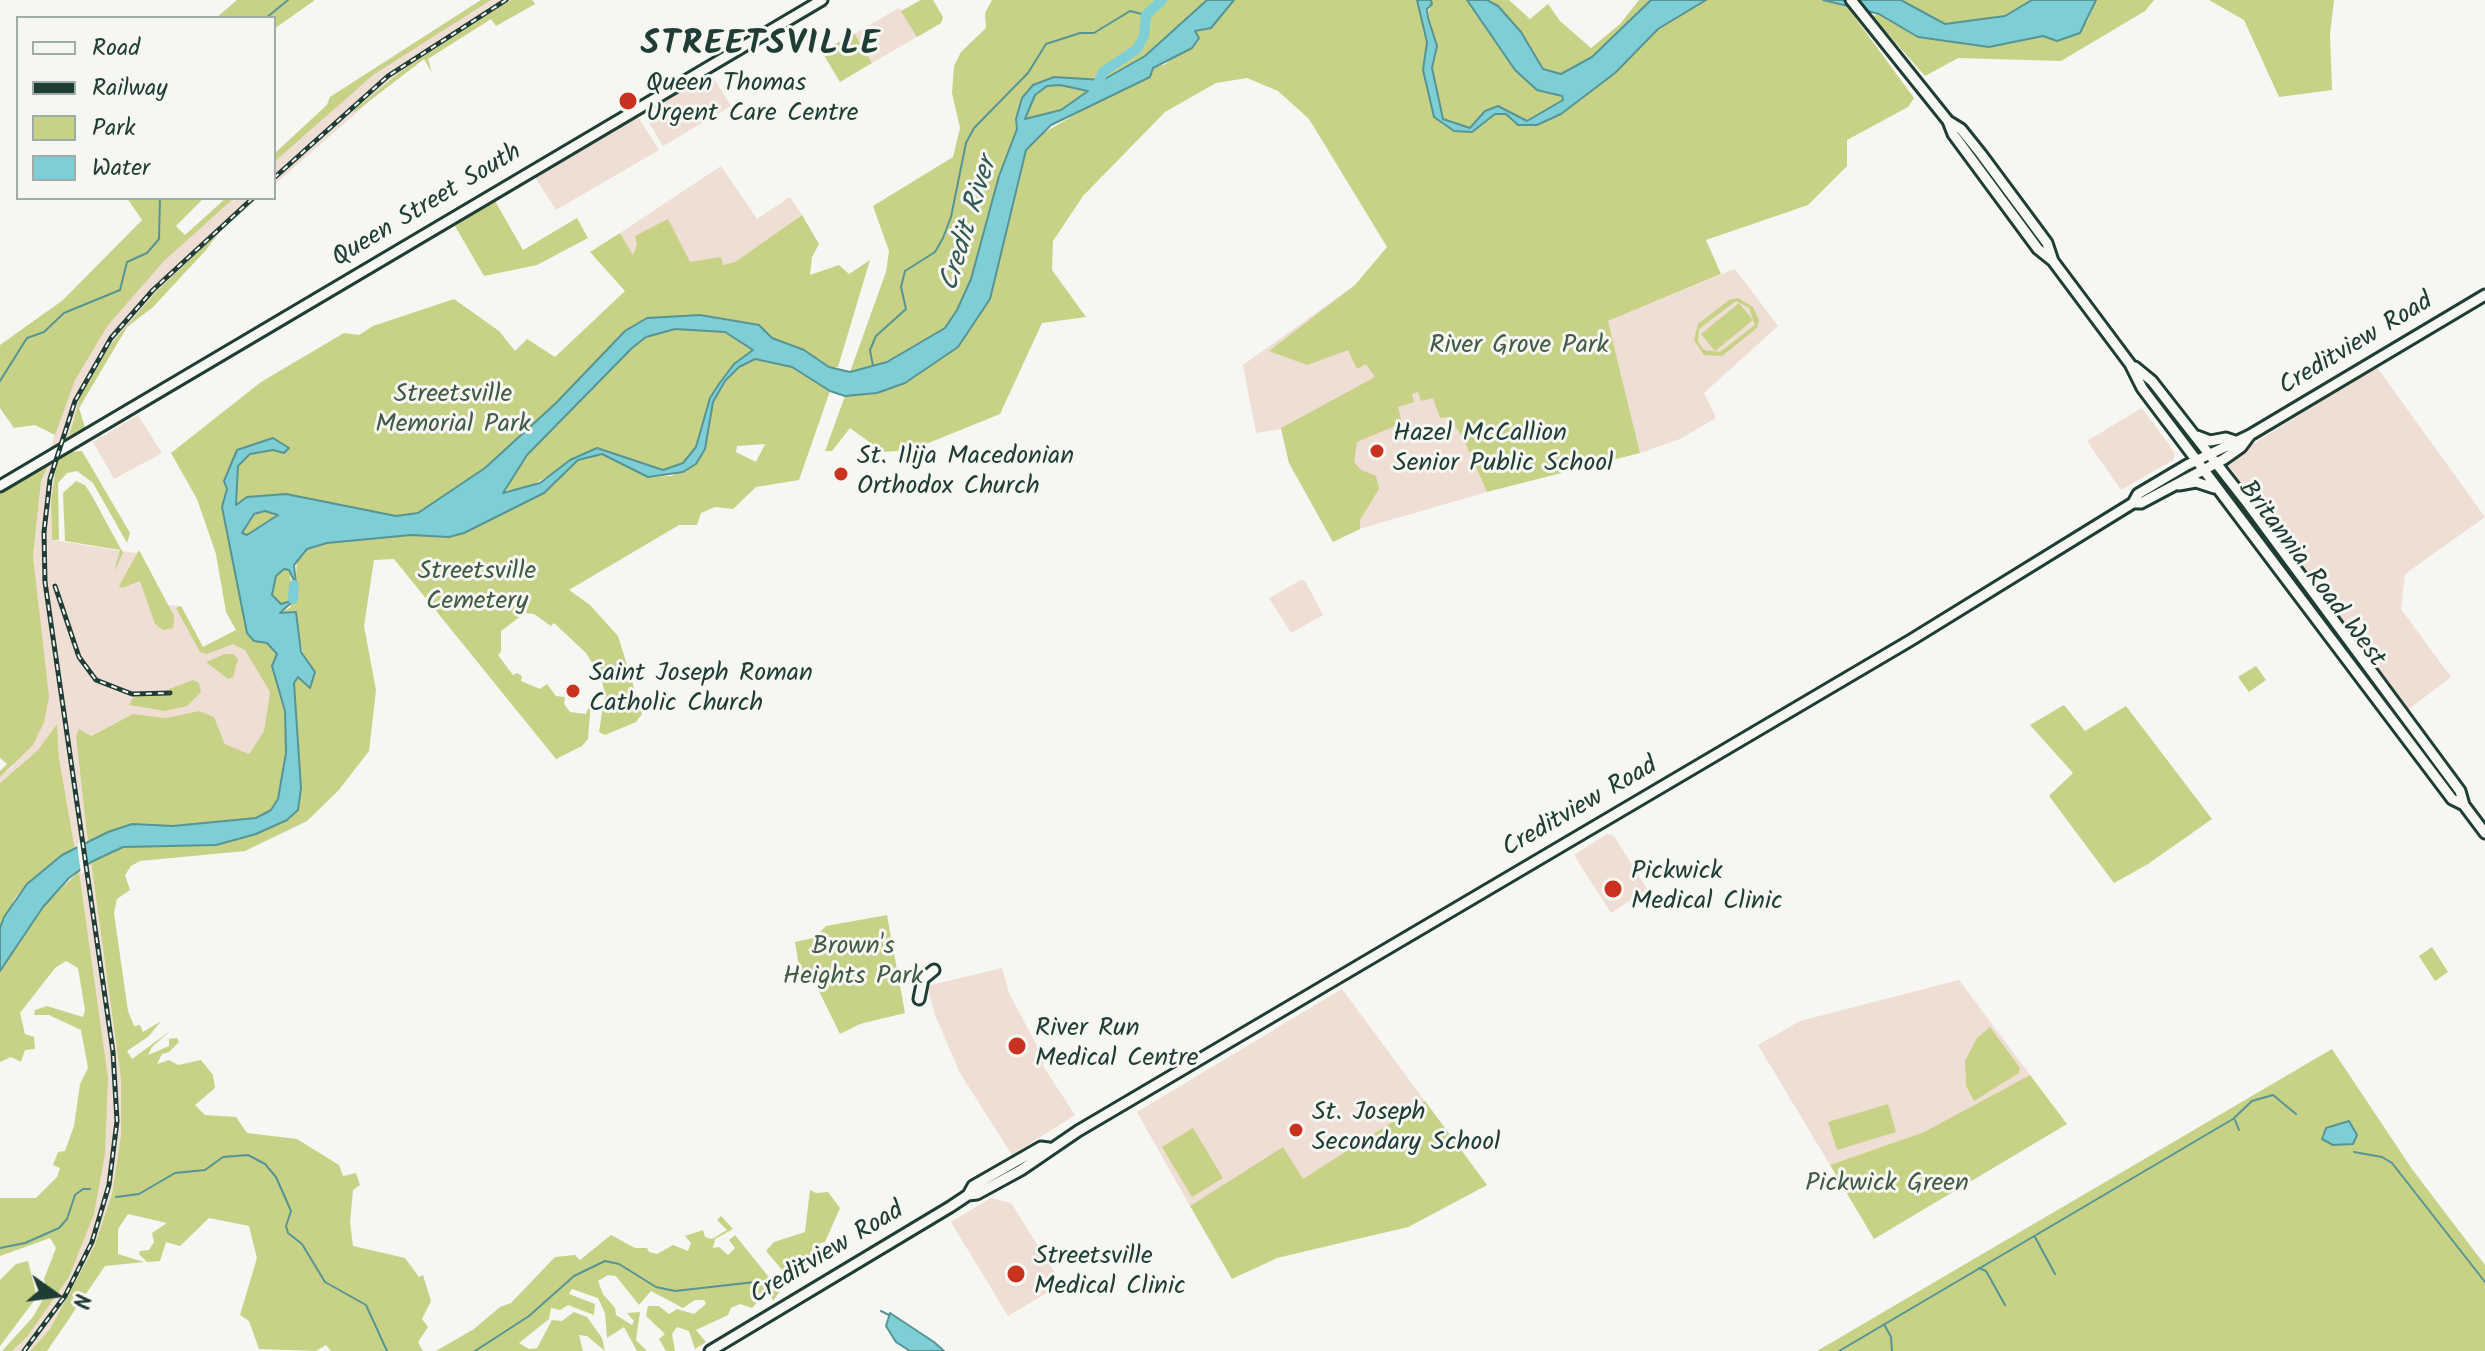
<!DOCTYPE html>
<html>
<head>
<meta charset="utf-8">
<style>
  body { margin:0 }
  #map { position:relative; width:2485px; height:1351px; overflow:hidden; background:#f6f6f2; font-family:Kalam,sans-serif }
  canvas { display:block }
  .legend { position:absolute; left:16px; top:16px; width:260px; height:184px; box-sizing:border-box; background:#f6f6f2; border:2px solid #a0aca6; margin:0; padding:10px 14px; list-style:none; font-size:24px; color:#1f3d34 }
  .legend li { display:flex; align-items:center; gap:16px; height:40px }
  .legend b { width:40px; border:2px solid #a0aca6 }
  .north { position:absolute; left:16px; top:1255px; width:80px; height:80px; -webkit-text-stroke:6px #f6f6f2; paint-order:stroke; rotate:104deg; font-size:22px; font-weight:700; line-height:32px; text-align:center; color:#1f3d34 }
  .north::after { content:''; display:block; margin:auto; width:28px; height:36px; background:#1f3d34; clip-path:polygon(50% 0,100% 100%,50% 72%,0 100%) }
</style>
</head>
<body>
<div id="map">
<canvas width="2485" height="1351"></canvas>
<ul class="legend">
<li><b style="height:10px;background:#f6f6f2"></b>Road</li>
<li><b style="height:10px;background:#1f3d34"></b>Railway</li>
<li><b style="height:22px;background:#c7d286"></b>Park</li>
<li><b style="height:22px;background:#7dcfd5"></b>Water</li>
</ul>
<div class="north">N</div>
</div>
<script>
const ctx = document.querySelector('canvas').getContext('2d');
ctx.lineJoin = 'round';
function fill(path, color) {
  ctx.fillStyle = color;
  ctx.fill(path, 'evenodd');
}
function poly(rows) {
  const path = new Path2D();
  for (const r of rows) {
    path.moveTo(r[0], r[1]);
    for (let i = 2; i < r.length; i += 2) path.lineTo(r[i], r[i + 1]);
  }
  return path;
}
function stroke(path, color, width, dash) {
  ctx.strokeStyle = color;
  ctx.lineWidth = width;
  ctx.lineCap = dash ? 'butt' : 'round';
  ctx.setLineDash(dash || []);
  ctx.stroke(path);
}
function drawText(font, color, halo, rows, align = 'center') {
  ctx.font = font + ' Kalam,sans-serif';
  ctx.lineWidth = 6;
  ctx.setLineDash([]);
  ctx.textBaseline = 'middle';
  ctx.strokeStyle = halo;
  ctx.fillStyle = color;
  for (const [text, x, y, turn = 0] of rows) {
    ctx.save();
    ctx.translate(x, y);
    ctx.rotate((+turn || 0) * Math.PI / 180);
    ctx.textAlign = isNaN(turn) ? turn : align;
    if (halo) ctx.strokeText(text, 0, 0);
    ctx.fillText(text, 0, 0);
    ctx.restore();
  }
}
fill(poly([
  [481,0,532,0,535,4,496,26,491,19,403,72,274,185,274,154,327,105,330,97],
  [921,0,933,0,943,17,941,23,872,63,854,34,899,8,902,11],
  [711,74,731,106,663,146,644,114],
  [638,117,659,150,556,210,535,177],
  [721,166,757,219,790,197,802,215,735,262,723,265,721,258,642,271,620,233],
  [226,198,259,198,228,224,153,307,127,327,79,408,85,428,50,449,67,397,110,304],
  [1379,258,1449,417,1463,438,1487,492,1352,531,1333,542,1289,463,1281,429,1256,433,1243,365,1355,285],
  [1735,269,1778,326,1704,393,1716,418,1680,439,1640,453,1608,321],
  [2376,366,2485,517,2405,574,2401,609,2451,677,2405,712,2222,464],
  [2142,408,2175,453,2173,460,2121,490,2087,441],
  [138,415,162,453,114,479,93,442],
  [57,460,51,500,52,540,141,554,167,605,181,606,203,647,236,630,270,692,264,731,249,754,225,744,214,717,199,711,166,718,133,714,90,736,76,737,88,843,75,850,59,758,57,725,38,750,0,783,0,777,13,766,40,622,33,556,41,482,48,465],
  [1301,580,1305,581,1323,615,1291,633,1269,598],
  [1607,834,1614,836,1647,889,1611,913,1574,855],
  [91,862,121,1079,121,1135,112,1194,94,1247,50,1329,30,1351,12,1351,27,1337,69,1277,108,1077,79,871],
  [1002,968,1009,993,1044,1059,1043,1066,1075,1115,1012,1155,960,1073,935,1015,927,986],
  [1959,980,2030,1075,1924,1132,1830,1165,1758,1045,1800,1021],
  [1342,989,1487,1185,1408,1227,1333,1244,1283,1148,1190,1206,1137,1112],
  [991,1198,1011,1203,1062,1284,1008,1316,951,1222]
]), '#eeded4');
fill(poly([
  [237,0,315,0,274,29,274,18,216,18],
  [481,0,491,0,373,75,274,162,274,154,327,105,330,97],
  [511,0,532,0,535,4,496,26,491,19,428,59,432,73,424,59,355,112,354,110,404,69],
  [921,0,933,0,943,17,941,23,917,37,901,11],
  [992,0,1207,0,1145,56,1103,80,1033,85,1022,98,1016,119,1017,129,999,176,971,279,957,310,945,328,912,350,871,368,850,372,886,272,889,251,873,206,953,157,960,128,952,93,954,66,961,52,986,28,985,13],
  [1234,0,1417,0,1427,42,1423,70,1434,117,1445,126,1474,131,1495,114,1506,114,1518,125,1537,125,1561,114,1615,73,1658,29,1706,0,1823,0,1848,8,1914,98,1908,107,1847,140,1847,166,1808,205,1706,240,1721,274,1608,321,1640,453,1487,492,1463,438,1449,417,1440,418,1433,398,1421,401,1418,392,1412,394,1414,402,1398,407,1402,423,1357,442,1354,462,1361,470,1376,476,1379,489,1360,520,1360,529,1333,542,1289,463,1281,428,1375,377,1366,364,1357,369,1348,350,1307,365,1269,351,1355,285,1387,247,1309,119,1278,91,1247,78,1216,83,1165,112,1083,196,1053,241,1052,270,1086,317,1042,323,1000,414,911,450,883,452,850,428,832,451,825,451,845,396,877,393,905,383,958,347,990,299,1020,167,1026,150,1040,135,1100,100,1150,77,1153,68,1166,64,1198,28,1211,28],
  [1431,0,1467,0,1515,70,1537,90,1563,96,1563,100,1527,121,1498,106,1470,128,1443,119,1432,68,1437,46,1428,18],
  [1487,0,1509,0,1530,19,1548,4,1560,21,1591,48,1620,24,1639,0,1651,0,1592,57,1561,74,1543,70,1498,6],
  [1901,0,2032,0,2005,16,1945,24],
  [2096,0,2154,0,2145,11,2061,61,1958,58,1925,76,1872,16,1879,14,1919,37,1989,47,2043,36,2057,41,2087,22],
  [2209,0,2334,0,2330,34,2332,90,2279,97,2244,20],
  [854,33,872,63,840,82,822,52],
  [1060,85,1089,91,1061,110,1025,120,1035,95,1047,86],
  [127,198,204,198,176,226,185,235,226,198,234,198,164,261,108,325,75,380,55,435,35,425,14,428,0,408,0,345,63,300,142,220],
  [495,201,523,250,577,218,588,238,537,265,484,276,455,226],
  [802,215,819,244,812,257,810,275,839,265,849,274,870,260,838,367,829,367,804,351,749,355,734,364,710,398,696,447,683,463,675,467,663,471,597,448,529,487,435,501,418,513,396,516,286,494,247,497,236,505,238,466,250,454,273,450,284,453,288,448,237,450,222,507,244,616,255,641,267,643,277,654,273,666,285,711,286,753,278,799,271,810,256,818,173,826,132,824,88,843,76,737,79,729,91,736,133,714,166,718,199,711,214,717,225,744,249,754,264,731,270,692,245,650,233,644,207,654,200,652,176,608,181,606,203,647,236,630,226,612,216,554,197,499,171,453,261,382,344,333,359,335,373,326,454,299,499,331,515,351,527,339,555,357,625,291,590,252,620,233,633,255,637,245,635,236,668,219,690,262,721,257,723,265,735,262],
  [219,232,206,250,153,307,127,327,79,408,85,428,69,437,80,397,111,344,156,292],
  [1738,298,1753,307,1759,320,1757,328,1722,356,1704,355,1694,340,1698,324,1729,300],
  [1736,301,1749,308,1755,325,1720,352,1704,350,1698,342,1699,329],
  [1739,303,1753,320,1715,351,1701,334],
  [755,359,792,367,830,391,799,480,756,487,733,509,715,507,701,513,697,525,679,525,569,590,590,605,618,636,642,714,636,722,605,735,599,732,605,694,601,677,586,653,554,623,551,626,534,614,525,613,501,631,501,652,498,655,513,675,517,673,522,676,521,681,540,689,547,684,556,696,565,697,564,704,570,712,586,714,591,700,588,739,582,746,556,759,394,559,374,560,364,626,376,690,369,751,338,791,307,821,245,851,140,861,131,866,125,875,130,890,117,899,114,913,128,1011,134,1026,140,1025,143,1032,161,1021,149,1036,127,1051,132,1059,170,1031,152,1047,148,1055,169,1046,169,1039,177,1038,179,1042,169,1052,162,1054,157,1064,169,1060,178,1065,201,1060,213,1075,215,1088,195,1105,205,1115,236,1117,247,1133,297,1139,339,1165,343,1176,356,1173,360,1185,353,1190,350,1222,353,1246,405,1258,419,1277,423,1275,431,1301,422,1319,428,1327,418,1342,423,1351,331,1351,326,1345,316,1351,259,1349,249,1321,240,1315,257,1258,249,1226,209,1218,180,1246,166,1242,160,1261,147,1262,139,1254,140,1251,149,1250,154,1242,152,1233,167,1223,128,1214,118,1229,118,1254,144,1262,105,1266,47,1351,30,1351,50,1329,94,1247,112,1194,121,1135,121,1079,91,862,123,847,216,845,287,820,301,788,294,683,298,677,306,685,306,664,297,632,296,612,280,613,291,607,289,603,281,604,272,596,276,575,284,569,289,570,291,581,296,578,297,557,307,549,327,543,411,535,449,537,464,533,544,493,578,460,602,454,648,477,672,476,705,449,713,402,726,381,739,367],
  [765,444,756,462,736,452,737,446],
  [82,451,130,533,127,543,93,483,77,471,67,473,58,483,59,540,52,540,51,500,57,460,69,452],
  [48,465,41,482,33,556,49,697,44,722,33,745,0,777,0,771,7,764,0,758,0,492],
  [76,481,85,485,92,496,123,553,114,572,120,550,65,541,63,493],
  [265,511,278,515,247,535,242,534,254,514],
  [139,550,174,616,173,628,163,630,155,624,140,581,122,588,119,586],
  [225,654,233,654,238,659,233,677,228,679,206,662],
  [2256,666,2266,680,2249,692,2238,677],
  [193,680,199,683,201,692,187,706,165,711,129,705,135,695,170,696,169,689],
  [2064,705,2085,731,2126,706,2212,819,2148,864,2114,883,2049,796,2073,773,2030,725],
  [57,724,59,758,75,850,62,855,27,884,15,898,0,928,0,783,38,750],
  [79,871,108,1077,105,1154,94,1214,69,1277,27,1337,12,1351,2,1351,33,1317,47,1292,44,1279,56,1248,50,1238,0,1256,0,1198,36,1198,57,1177,60,1168,53,1165,58,1152,65,1151,74,1126,80,1084,88,1068,81,1030,49,1015,34,1015,35,1010,47,1006,83,1017,85,1010,78,968,66,961,55,968,20,1013,25,1034,34,1037,35,1049,25,1050,21,1062,11,1057,0,1062,0,971,43,907],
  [887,915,905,1013,860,1024,840,1034,814,981,800,973,795,942,814,938,826,926],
  [2432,947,2448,972,2435,981,2419,956],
  [1990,1027,2020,1068,2019,1073,1974,1101,1966,1086,1965,1061,1977,1038],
  [2332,1049,2412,1169,2485,1265,2485,1351,1817,1351],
  [2030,1075,2067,1124,1874,1239,1830,1165,1924,1132],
  [1425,1101,1487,1185,1408,1227,1277,1258,1232,1279,1190,1206,1283,1147,1303,1179],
  [1888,1104,1896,1132,1837,1150,1828,1122],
  [1193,1128,1223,1178,1192,1197,1162,1147],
  [810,1190,816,1193,828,1192,840,1208,825,1242,813,1245,809,1268,803,1276,795,1277,784,1272,766,1251,774,1242,805,1232],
  [721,1216,733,1229,715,1239,713,1248,719,1247,728,1255,735,1248,729,1240,735,1235,780,1291,773,1301,770,1294,764,1294,752,1308,740,1304,731,1308,728,1315,696,1330,706,1342,695,1349,689,1331,677,1327,672,1334,675,1351,666,1351,659,1339,665,1334,646,1316,648,1306,659,1306,669,1314,677,1309,694,1314,706,1304,704,1300,695,1300,683,1308,651,1291,639,1305,616,1276,608,1275,598,1281,603,1294,615,1308,616,1315,632,1325,634,1321,627,1313,640,1312,636,1340,647,1351,637,1351,624,1327,607,1338,605,1313,598,1298,572,1289,569,1294,595,1304,594,1315,568,1305,560,1310,551,1308,549,1319,519,1343,529,1349,537,1348,552,1320,562,1321,574,1312,587,1317,602,1338,605,1351,587,1336,579,1335,583,1351,436,1351,474,1329,500,1307,511,1303,555,1257,575,1255,580,1260,611,1235,635,1248,647,1248,649,1252,657,1254,673,1245,688,1251,691,1243,685,1236,703,1230,705,1237,712,1239,727,1230,717,1220],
  [28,1261,37,1297,0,1346,0,1280,16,1264]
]), '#c7d286');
const water = poly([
  [1207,0,1234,0,1211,28,1195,31,1199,38,1192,48,1153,68,1150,77,1051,125,1026,150,990,299,958,347,905,383,877,393,845,396,830,391,792,367,755,359,739,367,725,381,713,402,705,449,696,464,683,472,648,477,602,454,578,460,544,493,464,533,449,537,411,535,327,543,307,549,294,565,296,585,289,570,284,569,276,576,272,595,281,604,294,600,280,613,296,612,301,652,315,672,310,688,298,677,294,683,301,788,298,810,287,820,256,834,216,845,123,847,91,862,69,878,43,907,0,971,0,928,4,917,27,884,62,855,108,832,132,824,173,826,256,818,271,810,278,799,286,753,285,711,272,666,277,654,267,643,254,641,247,633,222,507,227,489,224,481,237,450,273,438,289,448,284,453,273,450,250,454,238,466,236,505,247,497,286,494,396,516,418,513,485,468,556,403,625,331,647,318,700,315,759,325,772,338,804,350,829,367,850,372,887,362,945,328,957,310,971,279,999,176,1017,129,1016,119,1022,98,1033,85,1054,77,1103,80,1145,56,1207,0],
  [1060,85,1088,91,1061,110,1025,119,1035,95,1047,86,1060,85],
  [675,329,725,332,753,350,734,364,719,384,710,398,696,447,683,463,663,470,597,448,570,460,540,483,503,493,527,455,632,348,646,337,675,329],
  [265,511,278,515,247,535,242,533,254,514,265,511],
  [1417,0,1431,0,1432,4,1427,9,1428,18,1437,46,1432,68,1443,119,1470,128,1485,111,1498,106,1527,121,1563,100,1562,96,1537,90,1515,70,1467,0,1487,0,1498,6,1521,32,1543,69,1561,74,1592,57,1651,0,1706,0,1658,29,1615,73,1561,114,1537,125,1518,125,1506,114,1495,114,1472,132,1454,131,1434,117,1423,70,1427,42,1417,0],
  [1823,0,1901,0,1945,24,2005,16,2032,0,2096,0,2080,33,2057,41,2043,36,1989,47,1918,37,1879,14,1823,0],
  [2349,1121,2357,1135,2353,1144,2333,1145,2322,1139,2326,1128,2349,1121],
  [890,1313,934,1342,944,1351,910,1351,896,1342,886,1326,890,1313]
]);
fill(water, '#7dcfd5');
stroke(water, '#579595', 2);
fill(poly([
  [84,840,88,869,81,874,77,844]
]), '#f6f6f2');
stroke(poly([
  [266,18,288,0],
  [873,366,870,350,876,336,906,309,901,287,905,271,935,252,943,238,951,217,966,143,974,128,1028,73,1046,44,1080,33,1094,33,1130,11,1146,15],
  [0,381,27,338,44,332,64,313,120,290,127,262,147,253,159,239,160,198],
  [2235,1120,2239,1130],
  [2354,1152,2382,1157,2392,1163,2485,1282],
  [116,1197,139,1194,175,1173,205,1170,223,1157,248,1155,265,1164,276,1177,291,1211,286,1226,288,1233,302,1244,325,1282,366,1305,387,1351],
  [2035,1237,2055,1274],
  [0,1248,25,1243,59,1228,67,1219,75,1195,83,1189,90,1189],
  [1979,1268,1986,1271,2005,1305],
  [881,1311,889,1315],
  [1885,1326,1891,1337,1892,1351],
  [475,1351,529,1316,574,1276,605,1261,619,1264,656,1287,675,1291,764,1281],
  [1839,1351,2233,1119,2252,1101,2273,1095,2296,1114]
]), '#579595', 2);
stroke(poly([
  [1094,93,1103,72,1137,49,1144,36,1146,15,1162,0],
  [293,599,294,585]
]), '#7dcfd5', 10);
const major = poly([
  [1851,0,1948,121,1961,129,1981,154,2047,243,2053,261],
  [1948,121,1953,134,2038,249,2053,261,2130,364,2142,388,2452,799,2464,805],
  [2135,367,2152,381,2248,504,2460,791,2464,805,2485,833],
  [2197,436,2210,441,2226,438,2235,441],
  [2179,485,2196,482,2214,488],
  [0,486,822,0],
  [2133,503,2141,503,2224,459,2241,447,2250,435],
  [919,999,923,979,934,970],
  [968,1195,977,1194,1021,1170,1078,1131,1911,640,2133,503,2138,494,2187,465,2250,435,2485,295],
  [710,1351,950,1207,968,1195,973,1186,1041,1147,1049,1148]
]);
stroke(major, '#1f3d34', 15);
stroke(major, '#f6f6f2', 9);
const rail = poly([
  [274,178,388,76,506,0],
  [55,586,79,657,96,680,132,694,170,693],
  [24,1351,65,1296,92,1242,109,1185,117,1121,113,1052,45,582,44,532,50,479,75,401,111,338,153,290,253,198]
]);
stroke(rail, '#1f3d34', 5);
stroke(rail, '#f6f6f2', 2, [6]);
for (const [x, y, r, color] of [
  [628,101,10,"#c8321e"],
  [1377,451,8,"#c8321e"],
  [841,474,8,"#c8321e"],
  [573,691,8,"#c8321e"],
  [1613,889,10,"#c8321e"],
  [1017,1046,10,"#c8321e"],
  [1296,1130,8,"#c8321e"],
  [1016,1274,10,"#c8321e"]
]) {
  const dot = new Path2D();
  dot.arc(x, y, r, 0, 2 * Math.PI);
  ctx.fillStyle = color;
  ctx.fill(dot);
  stroke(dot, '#f6f6f2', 3);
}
drawText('26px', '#1f3d34', '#f6f6f2', [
  ["Queen Thomas",646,86],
  ["Urgent Care Centre",646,116],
  ["Hazel McCallion",1393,436],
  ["Senior Public School",1393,466],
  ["St. Ilija Macedonian",857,459],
  ["Orthodox Church",857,489],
  ["Saint Joseph Roman",589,676],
  ["Catholic Church",589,706],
  ["Pickwick",1631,874],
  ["Medical Clinic",1631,904],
  ["River Run",1035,1031],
  ["Medical Centre",1035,1061],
  ["St. Joseph",1312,1115],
  ["Secondary School",1312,1145],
  ["Streetsville",1034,1259],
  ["Medical Clinic",1034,1289]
], 'left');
drawText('26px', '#1f3d34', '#f6f6f2', [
  ["Queen Street South",428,207,-31],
  ["Creditview Road",2357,346,-31],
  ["Britannia Road West",2310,575,53],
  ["Creditview Road",1581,809,-30],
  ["Creditview Road",828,1255,-31]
]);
drawText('26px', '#415b44', '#f6f6f2', [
  ["River Grove Park",1519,348],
  ["Streetsville",453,397],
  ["Memorial Park",453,427],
  ["Streetsville",477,574],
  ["Cemetery",477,604],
  ["Brown's",853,949],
  ["Heights Park",853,979],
  ["Pickwick Green",1887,1186]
]);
drawText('italic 28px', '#325a54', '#f6f6f2', [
  ["Credit River",971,225,-73]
]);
ctx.letterSpacing = '2px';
drawText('bold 34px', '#1f3d34', '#f6f6f2', [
  ["STREETSVILLE",761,47]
]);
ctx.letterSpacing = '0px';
</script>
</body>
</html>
